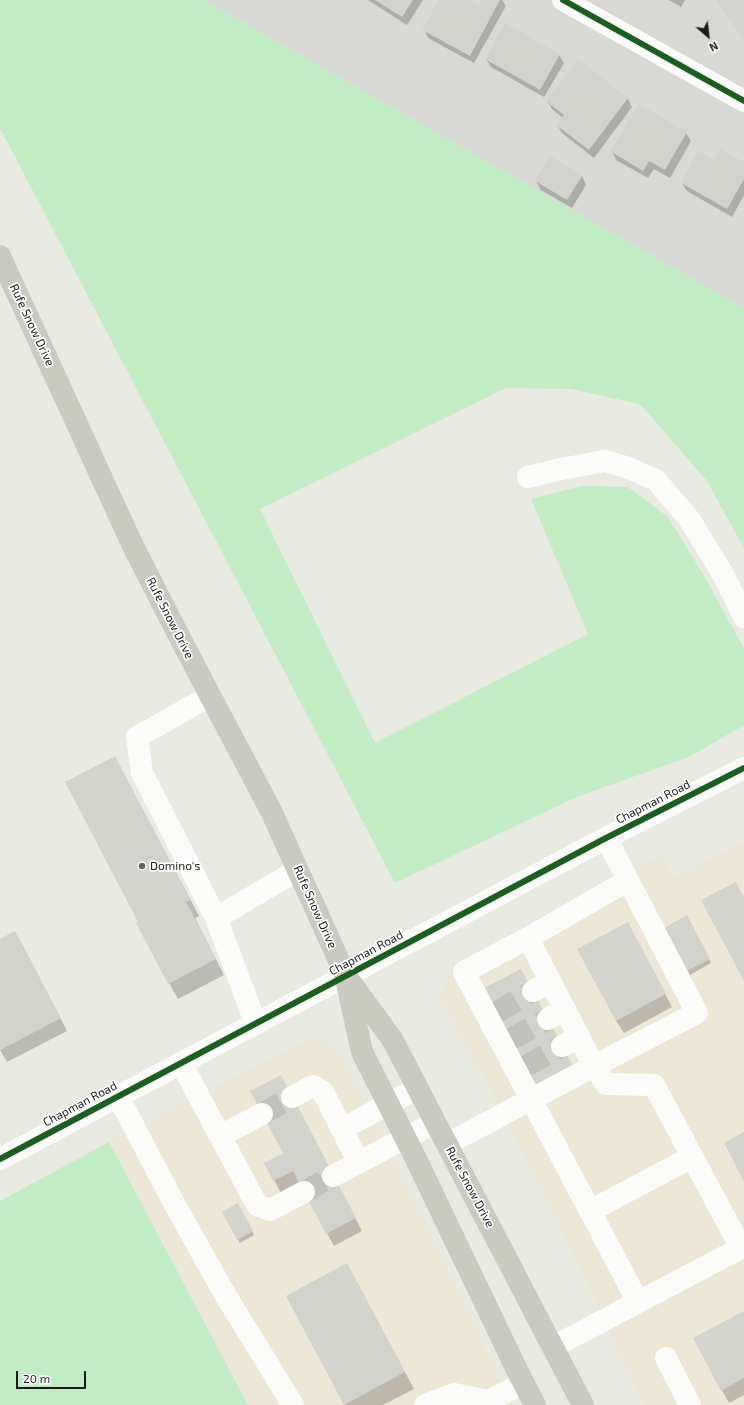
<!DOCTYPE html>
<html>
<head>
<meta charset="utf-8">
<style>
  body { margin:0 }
  #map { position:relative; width:744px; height:1405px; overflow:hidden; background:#e9eae2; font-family:"Exo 2",sans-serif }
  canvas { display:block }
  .north { position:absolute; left:688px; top:16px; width:40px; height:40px; -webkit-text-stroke:3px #fff; paint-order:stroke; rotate:152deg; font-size:11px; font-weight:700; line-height:16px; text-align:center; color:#1b1b1b }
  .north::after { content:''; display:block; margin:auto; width:14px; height:18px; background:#1b1b1b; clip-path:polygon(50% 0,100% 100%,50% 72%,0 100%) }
  .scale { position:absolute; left:16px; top:1371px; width:70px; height:18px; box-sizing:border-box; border:2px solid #1b1b1b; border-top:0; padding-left:5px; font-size:12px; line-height:14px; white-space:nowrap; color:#1b1b1b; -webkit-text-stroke:3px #fff; paint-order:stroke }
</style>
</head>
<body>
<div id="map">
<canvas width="744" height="1405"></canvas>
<div class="north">N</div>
<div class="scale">20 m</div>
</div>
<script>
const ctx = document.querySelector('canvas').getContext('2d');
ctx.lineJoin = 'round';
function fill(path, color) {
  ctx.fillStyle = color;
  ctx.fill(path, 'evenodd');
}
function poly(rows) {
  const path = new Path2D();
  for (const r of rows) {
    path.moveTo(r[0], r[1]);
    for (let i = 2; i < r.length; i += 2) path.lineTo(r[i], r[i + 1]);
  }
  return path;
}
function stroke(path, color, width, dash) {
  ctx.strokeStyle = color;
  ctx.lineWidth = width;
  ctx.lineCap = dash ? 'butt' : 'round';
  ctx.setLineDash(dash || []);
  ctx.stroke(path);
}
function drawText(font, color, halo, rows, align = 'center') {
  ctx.font = font + ' "Exo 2",sans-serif';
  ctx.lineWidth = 3.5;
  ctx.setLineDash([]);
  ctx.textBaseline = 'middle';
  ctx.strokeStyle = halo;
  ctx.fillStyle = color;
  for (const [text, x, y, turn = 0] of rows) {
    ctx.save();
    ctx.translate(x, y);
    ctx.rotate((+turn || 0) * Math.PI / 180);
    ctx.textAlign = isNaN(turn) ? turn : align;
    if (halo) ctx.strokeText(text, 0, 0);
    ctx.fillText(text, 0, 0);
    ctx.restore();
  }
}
fill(poly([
  [204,0,744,0,744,308]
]), '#d8d9d4');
fill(poly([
  [744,842,744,1405,644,1405,545,1196,440,995,454,965,660,856,675,879],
  [313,1037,338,1049,514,1405,248,1405,109,1142]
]), '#ede7d6');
fill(poly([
  [0,0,204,0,744,308,744,548,707,481,640,404,571,389,506,388,260,509,375,743,588,634,531,499,582,486,628,487,668,517,704,576,744,648,744,725,689,757,579,796,395,883,0,128],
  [109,1142,248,1405,0,1405,0,1201]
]), '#c1ecc4');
fill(poly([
  [368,0,423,0,407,25],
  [440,0,468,0,480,6,483,0,502,0,506,6,474,63,428,38,424,30],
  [669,0,685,0,681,7],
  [559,55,564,63,544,97,491,67,486,59],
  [578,61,628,99,632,107,594,158,562,133,557,125,563,118,552,109,547,101],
  [686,133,691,141,670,178,654,169,648,178,616,160,612,151],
  [714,161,744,164,744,195,732,217,687,191,682,183],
  [582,176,586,185,572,208,541,190,536,181],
  [124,774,199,916,195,918,224,975,178,999,169,983,140,922],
  [687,917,711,963,690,975,665,928],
  [634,935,672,1007,624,1033,616,1021],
  [0,940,22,944,67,1031,7,1062,0,1050],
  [288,1088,362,1231,334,1246,300,1183,281,1193,265,1163,284,1154],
  [238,1204,254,1235,240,1243,223,1212],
  [356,1281,414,1389,383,1405,345,1405,287,1297],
  [744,1312,744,1395,729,1403,722,1390]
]), '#0003');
fill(poly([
  [375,0,413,0,402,17],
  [439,0,470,0,479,5,482,0,500,0,470,56,422,30],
  [716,0,744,0,744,40],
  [505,23,560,54,540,90,485,59],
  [578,59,628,98,589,150,556,125,564,115,546,101],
  [639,104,687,132,665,170,649,161,643,171,610,151],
  [720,149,744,162,744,179,727,209,681,183,698,151,714,160],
  [550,156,582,176,567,200,535,181],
  [115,756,190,900,186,902,216,959,168,984,136,923,138,922,65,782],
  [736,882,744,897,744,981,701,900],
  [687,915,710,959,687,971,664,928],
  [628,922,666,994,616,1021,577,949],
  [15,931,61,1018,0,1050,0,939],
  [521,969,574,1068,537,1088,484,988],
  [281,1075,356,1218,326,1234,293,1171,273,1181,264,1163,283,1153,250,1091],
  [744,1132,744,1182,724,1143],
  [238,1203,253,1231,237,1240,222,1212],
  [347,1263,405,1372,344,1405,286,1296],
  [744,1311,744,1378,721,1391,693,1338]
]), '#d2d3cc');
stroke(poly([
  [497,1012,533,991],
  [511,1039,548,1019],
  [526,1066,562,1046],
  [262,1114,292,1097],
  [304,1192,333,1176]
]), '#c0c1ba', 22, [22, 11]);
stroke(poly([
  [563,0,744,101],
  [528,477,561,469,605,461,626,467,656,480,690,520,724,576,744,617],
  [210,696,137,737,142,773,216,918,256,1024],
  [627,881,528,938,464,972,638,1302],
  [216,918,298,870],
  [528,938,594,1066,606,1084,654,1085,741,1248,553,1347],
  [533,991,550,982],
  [548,1019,564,1009],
  [562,1046,579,1037],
  [181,1063,257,1205,270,1210,304,1192],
  [118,1096,176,1207,226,1296,293,1405],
  [292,1097,313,1086,323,1092,359,1163],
  [342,1129,418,1088],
  [220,1136,262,1114],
  [447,1144,594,1066,697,1013,606,838],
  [0,1159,606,838,744,768],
  [333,1176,436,1122],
  [590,1211,692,1157],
  [666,1358,690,1405],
  [425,1405,454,1394,488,1401,524,1383]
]), '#fcfcfb', 22);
stroke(poly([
  [0,256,133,546,182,642,271,811,346,976,392,1039,583,1405],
  [347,983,362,1052,417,1161,516,1368,535,1405]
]), '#c9cbc0', 22);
stroke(poly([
  [563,0,744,101],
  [0,1159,606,838,744,768]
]), '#1b5e20', 6);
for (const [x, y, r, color] of [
  [142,866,4,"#636361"]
]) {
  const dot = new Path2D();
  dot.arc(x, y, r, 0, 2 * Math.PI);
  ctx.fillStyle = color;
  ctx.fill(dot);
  stroke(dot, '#fff', 1.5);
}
drawText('12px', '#1b1b1b', '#fff', [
  ["Rufe Snow Drive",32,325,65],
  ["Rufe Snow Drive",170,618,63],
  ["Chapman Road",653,802,-27],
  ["Rufe Snow Drive",315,907,66],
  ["Chapman Road",366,953,-28],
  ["Chapman Road",80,1104,-28],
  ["Rufe Snow Drive",470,1187,62]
]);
drawText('12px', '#1b1b1b', '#fff', [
  ["Domino's",150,866]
], 'left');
</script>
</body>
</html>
